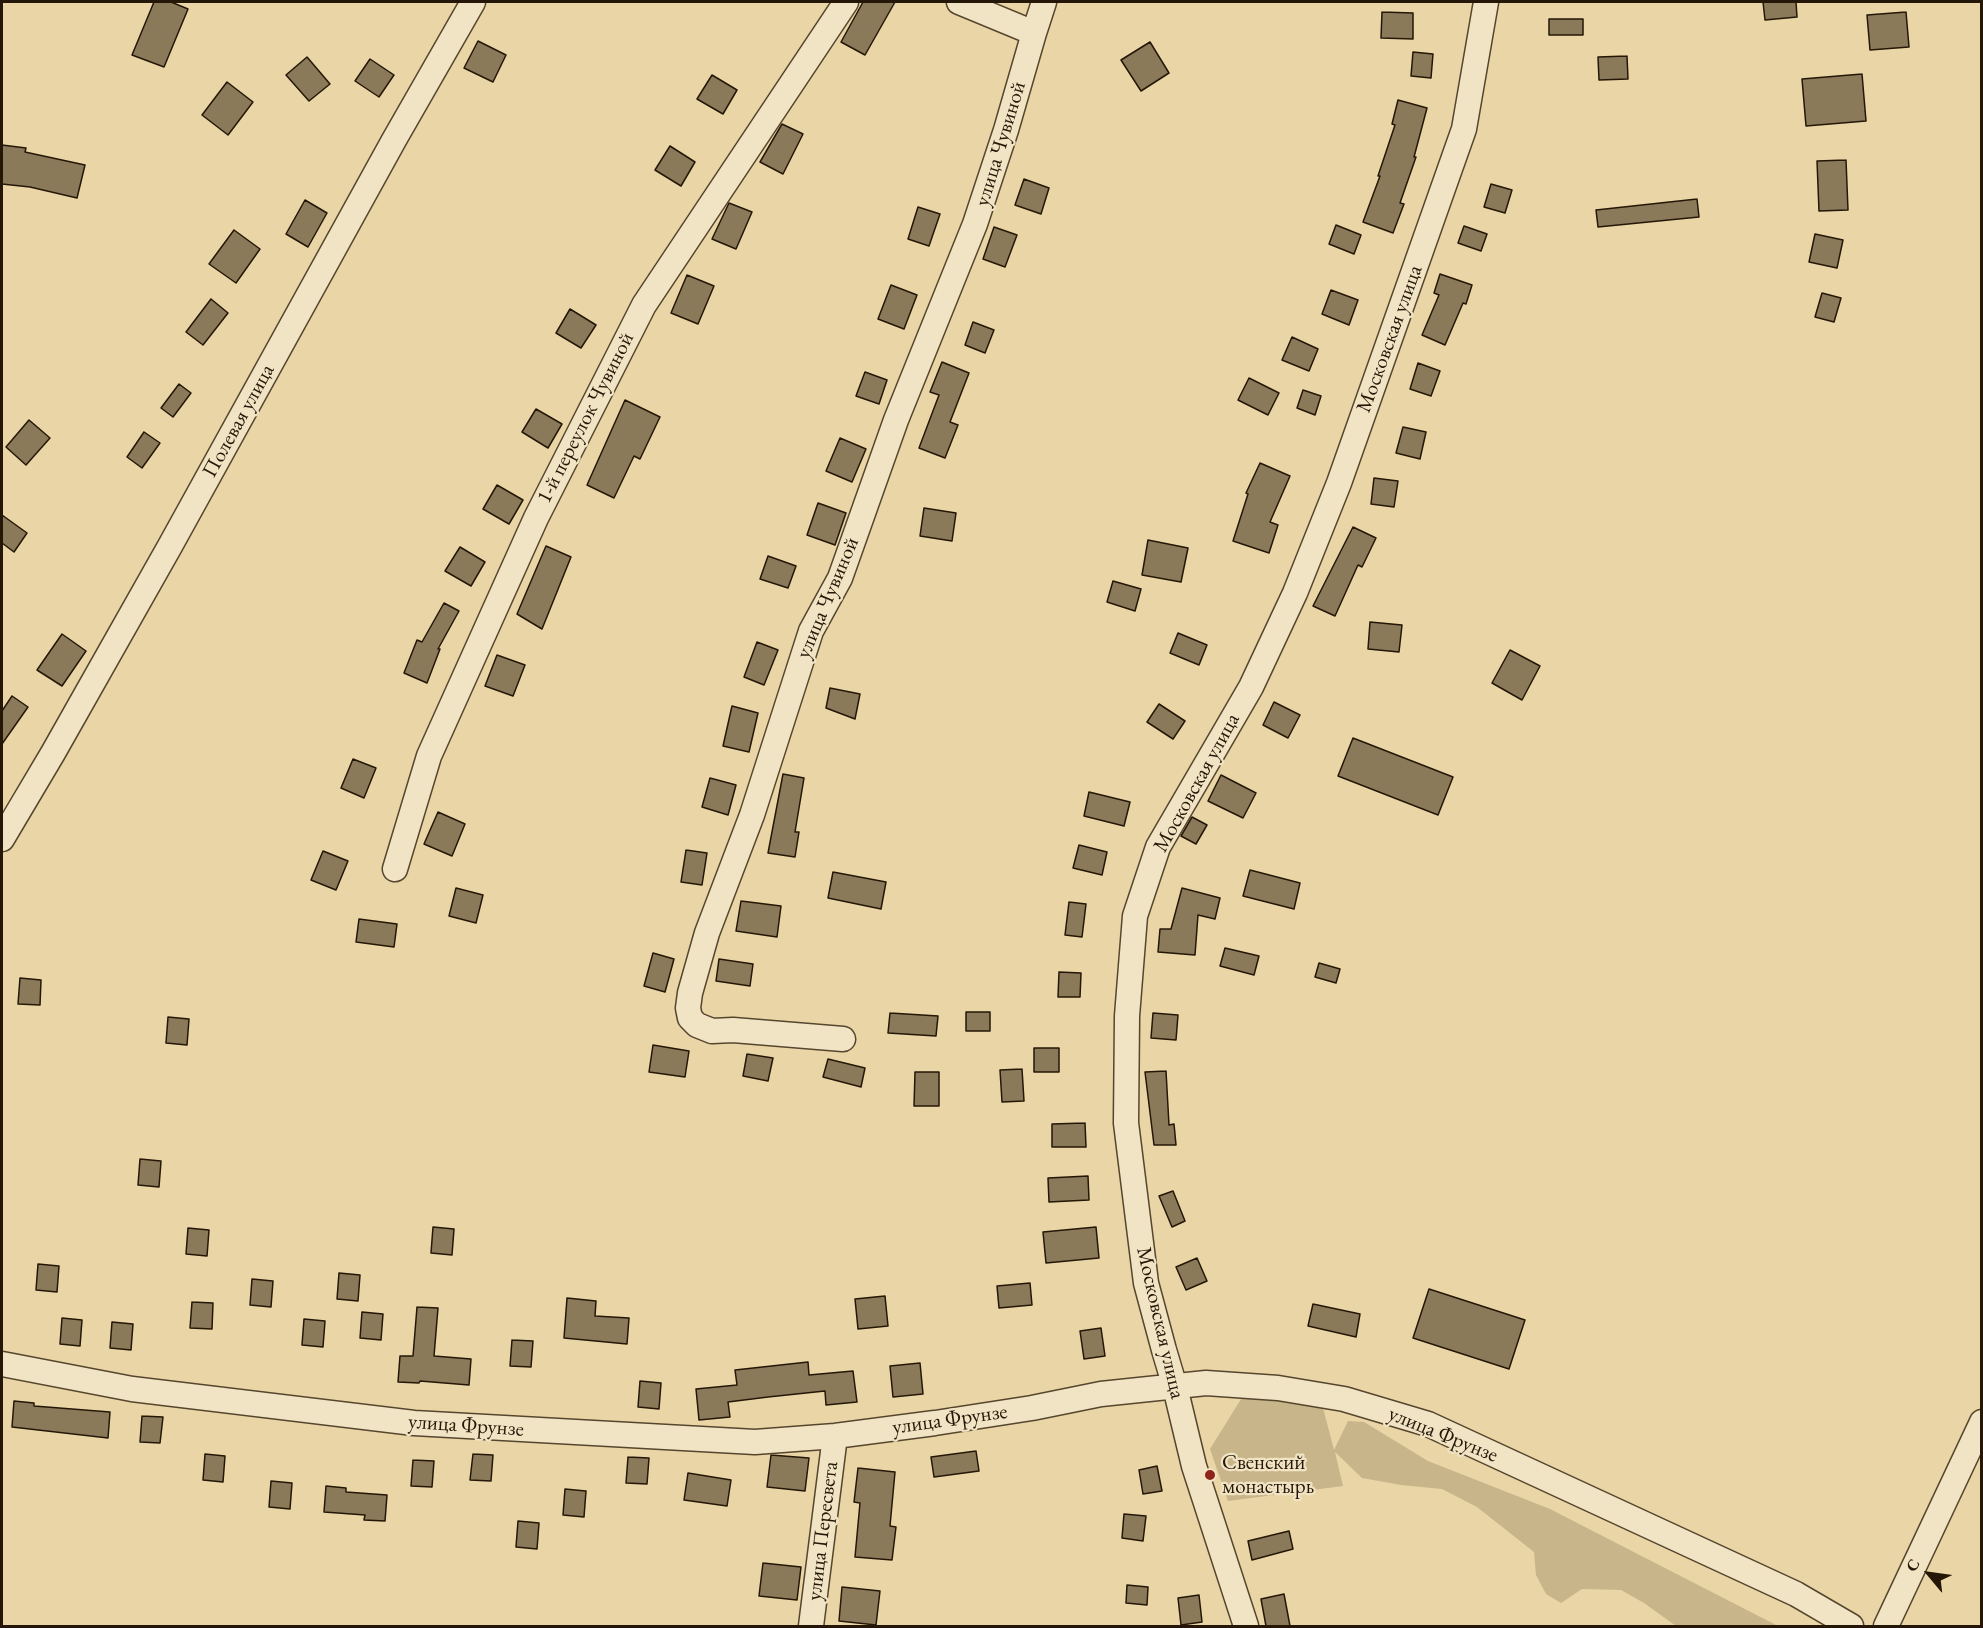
<!DOCTYPE html>
<html>
<head>
<meta charset="utf-8">
<style>
  body { margin:0 }
  #map { position:relative; width:1983px; height:1628px; overflow:hidden; background:#e9d5a5; font-family:"EB Garamond",serif }
  canvas { display:block }
  .frame { position:absolute; inset:0; border:3px solid #251707; pointer-events:none }
  .north { position:absolute; left:1899px; top:1544px; width:60px; height:60px; -webkit-text-stroke:4px #f1e4c4; paint-order:stroke; rotate:299deg; font-size:16px; font-weight:700; line-height:24px; text-align:center; color:#251707 }
  .north::after { content:''; display:block; margin:auto; width:21px; height:27px; background:#251707; clip-path:polygon(50% 0,100% 100%,50% 72%,0 100%) }
</style>
</head>
<body>
<div id="map">
<canvas width="1983" height="1628"></canvas>
<div class="frame"></div>
<div class="north">С</div>
</div>
<script>
const ctx = document.querySelector('canvas').getContext('2d');
ctx.lineJoin = 'round';
function fill(path, color) {
  ctx.fillStyle = color;
  ctx.fill(path, 'evenodd');
}
function poly(rows) {
  const path = new Path2D();
  for (const r of rows) {
    path.moveTo(r[0], r[1]);
    for (let i = 2; i < r.length; i += 2) path.lineTo(r[i], r[i + 1]);
  }
  return path;
}
function stroke(path, color, width, dash) {
  ctx.strokeStyle = color;
  ctx.lineWidth = width;
  ctx.lineCap = dash ? 'butt' : 'round';
  ctx.setLineDash(dash || []);
  ctx.stroke(path);
}
function drawText(font, color, halo, rows, align = 'center') {
  ctx.font = font + ' "EB Garamond",serif';
  ctx.lineWidth = 4.5;
  ctx.setLineDash([]);
  ctx.textBaseline = 'middle';
  ctx.strokeStyle = halo;
  ctx.fillStyle = color;
  for (const [text, x, y, turn = 0] of rows) {
    ctx.save();
    ctx.translate(x, y);
    ctx.rotate((+turn || 0) * Math.PI / 180);
    ctx.textAlign = isNaN(turn) ? turn : align;
    if (halo) ctx.strokeText(text, 0, 0);
    ctx.fillText(text, 0, 0);
    ctx.restore();
  }
}
fill(poly([
  [1246,1391,1322,1404,1334,1450,1348,1421,1364,1422,1428,1461,1550,1509,1778,1626,1676,1626,1644,1603,1621,1590,1582,1589,1561,1603,1546,1594,1536,1575,1534,1552,1477,1507,1442,1489,1401,1485,1362,1478,1335,1452,1343,1486,1228,1501,1210,1449]
]), '#c8b58a');
const building = poly([
  [154,2,171,2,188,9,164,67,132,55,154,2],
  [863,2,895,2,865,55,841,42,863,2],
  [1763,2,1796,2,1797,17,1765,20,1763,2],
  [1382,12,1413,13,1413,39,1381,38,1382,12],
  [1906,12,1909,47,1870,50,1867,15,1906,12],
  [1549,19,1583,19,1583,35,1549,35,1549,19],
  [478,41,506,55,493,82,464,68,478,41],
  [1150,42,1169,73,1141,91,1121,60,1150,42],
  [1413,52,1433,54,1431,78,1411,76,1413,52],
  [1627,56,1628,79,1599,80,1598,57,1627,56],
  [307,57,330,84,309,101,286,75,307,57],
  [370,59,394,75,379,97,355,81,370,59],
  [1862,74,1866,121,1806,126,1802,79,1862,74],
  [712,75,737,90,723,114,697,99,712,75],
  [227,82,253,102,228,135,202,115,227,82],
  [1398,100,1427,108,1414,157,1416,157,1400,203,1404,204,1393,233,1363,222,1380,176,1378,176,1395,125,1392,124,1398,100],
  [782,124,803,134,783,174,760,162,782,124],
  [2,145,26,148,25,152,85,165,77,198,30,187,2,184,2,145],
  [670,146,695,162,681,186,655,170,670,146],
  [1846,160,1848,210,1819,211,1817,161,1846,160],
  [1024,179,1049,188,1041,214,1015,205,1024,179],
  [1491,184,1512,190,1505,213,1484,207,1491,184],
  [1697,199,1699,217,1598,227,1596,210,1697,199],
  [305,200,327,213,308,247,286,234,305,200],
  [729,203,752,212,736,249,712,239,729,203],
  [918,207,940,214,929,246,908,239,918,207],
  [1336,225,1361,235,1354,254,1329,244,1336,225],
  [1464,226,1487,234,1481,251,1458,243,1464,226],
  [994,227,1017,235,1005,267,983,259,994,227],
  [234,230,260,249,236,283,209,264,234,230],
  [1815,234,1843,240,1837,268,1809,262,1815,234],
  [1440,274,1472,285,1466,304,1463,303,1445,345,1422,335,1439,295,1434,293,1440,274],
  [687,275,714,286,698,324,671,313,687,275],
  [891,285,917,295,904,329,878,319,891,285],
  [1331,290,1358,300,1349,325,1322,314,1331,290],
  [1822,293,1841,298,1834,322,1815,317,1822,293],
  [211,299,228,313,203,345,186,332,211,299],
  [570,309,596,325,581,348,556,333,570,309],
  [973,322,994,330,985,353,965,345,973,322],
  [1292,337,1318,349,1309,371,1282,360,1292,337],
  [942,362,969,373,950,422,958,425,945,458,919,448,939,395,930,392,942,362],
  [1418,363,1440,371,1431,396,1410,389,1418,363],
  [865,372,887,380,879,404,856,396,865,372],
  [1249,378,1279,393,1268,415,1238,400,1249,378],
  [179,384,191,393,173,417,161,408,179,384],
  [1303,390,1321,396,1315,415,1297,408,1303,390],
  [625,400,660,417,640,459,634,456,614,498,587,485,625,400],
  [536,409,562,424,548,448,522,432,536,409],
  [29,420,50,438,26,465,6,447,29,420],
  [1403,427,1426,432,1420,459,1396,453,1403,427],
  [144,432,160,443,142,468,127,457,144,432],
  [840,438,866,449,852,482,826,471,840,438],
  [1260,463,1290,476,1270,522,1278,525,1269,553,1233,541,1248,494,1246,493,1260,463],
  [1374,478,1398,481,1394,507,1371,504,1374,478],
  [497,485,523,500,509,524,483,509,497,485],
  [818,503,846,513,835,545,807,535,818,503],
  [924,508,956,513,952,541,920,536,924,508],
  [2,515,27,533,14,552,2,543,2,515],
  [1353,527,1376,538,1362,567,1358,565,1335,616,1313,606,1353,527],
  [1148,540,1188,548,1181,582,1142,575,1148,540],
  [546,546,571,557,542,629,517,614,546,546],
  [460,547,485,562,471,586,445,571,460,547],
  [768,556,796,566,788,588,760,579,768,556],
  [1113,581,1141,589,1135,611,1107,602,1113,581],
  [444,603,459,611,438,649,440,649,427,683,404,673,417,640,422,642,444,603],
  [1370,622,1402,625,1399,652,1368,649,1370,622],
  [1178,633,1207,645,1199,665,1170,653,1178,633],
  [62,634,86,651,62,686,37,670,62,634],
  [757,642,778,650,764,685,744,677,757,642],
  [1510,650,1540,666,1522,700,1492,683,1510,650],
  [497,655,525,665,513,696,485,686,497,655],
  [830,688,860,694,855,719,826,708,830,688],
  [12,696,28,707,2,744,2,711,12,696],
  [1274,702,1300,715,1288,738,1263,725,1274,702],
  [1159,704,1185,721,1173,739,1147,722,1159,704],
  [732,706,758,713,749,752,723,746,732,706],
  [1353,738,1453,777,1438,815,1338,776,1353,738],
  [353,759,376,768,364,798,341,788,353,759],
  [783,774,804,778,795,832,799,832,795,857,768,853,783,774],
  [1221,775,1256,793,1243,818,1208,801,1221,775],
  [710,778,736,785,728,815,702,807,710,778],
  [1089,792,1130,802,1124,826,1084,816,1089,792],
  [438,812,465,824,452,856,424,844,438,812],
  [1192,817,1207,825,1196,844,1181,836,1192,817],
  [1079,845,1107,852,1102,875,1073,868,1079,845],
  [686,850,707,853,702,885,681,882,686,850],
  [323,851,348,861,336,890,311,880,323,851],
  [1250,870,1300,883,1294,909,1243,896,1250,870],
  [833,872,886,882,881,909,828,898,833,872],
  [456,888,483,895,476,923,449,916,456,888],
  [1182,888,1220,898,1215,919,1198,915,1195,955,1158,952,1160,929,1171,929,1182,888],
  [741,901,781,906,777,937,736,931,741,901],
  [1069,902,1086,904,1082,937,1065,935,1069,902],
  [359,919,397,924,394,947,356,942,359,919],
  [1225,948,1259,956,1254,975,1220,966,1225,948],
  [653,953,674,959,665,992,644,986,653,953],
  [719,959,753,964,750,986,716,981,719,959],
  [1319,963,1340,969,1336,983,1315,977,1319,963],
  [1059,972,1081,973,1080,997,1058,997,1059,972],
  [20,978,41,980,40,1005,18,1004,20,978],
  [966,1012,990,1012,990,1031,966,1031,966,1012],
  [890,1013,938,1016,936,1036,888,1033,890,1013],
  [1153,1013,1178,1015,1176,1040,1151,1038,1153,1013],
  [168,1017,189,1019,187,1045,166,1043,168,1017],
  [653,1045,689,1051,685,1077,649,1072,653,1045],
  [1034,1048,1059,1048,1059,1072,1034,1072,1034,1048],
  [747,1054,773,1058,768,1081,743,1076,747,1054],
  [828,1059,865,1068,861,1087,823,1077,828,1059],
  [1022,1069,1024,1101,1002,1102,1000,1070,1022,1069],
  [1166,1071,1169,1125,1174,1124,1176,1145,1154,1145,1145,1072,1166,1071],
  [915,1072,939,1072,939,1106,914,1106,915,1072],
  [1085,1123,1086,1147,1052,1147,1052,1124,1085,1123],
  [140,1159,161,1161,159,1187,138,1185,140,1159],
  [1088,1176,1089,1200,1049,1202,1048,1178,1088,1176],
  [1173,1191,1185,1221,1172,1227,1159,1196,1173,1191],
  [433,1227,454,1229,452,1255,431,1253,433,1227],
  [1096,1227,1099,1258,1046,1263,1043,1232,1096,1227],
  [188,1228,209,1230,207,1256,186,1254,188,1228],
  [1197,1258,1207,1281,1186,1290,1176,1267,1197,1258],
  [38,1264,59,1266,57,1292,36,1290,38,1264],
  [339,1273,360,1275,358,1301,337,1299,339,1273],
  [252,1279,273,1281,271,1307,250,1305,252,1279],
  [1030,1283,1032,1305,999,1308,997,1286,1030,1283],
  [1429,1289,1525,1320,1509,1369,1413,1338,1429,1289],
  [885,1296,888,1326,858,1329,855,1299,885,1296],
  [567,1298,596,1301,595,1316,629,1318,627,1344,564,1338,567,1298],
  [192,1302,213,1303,212,1329,190,1328,192,1302],
  [1313,1304,1360,1314,1356,1337,1308,1326,1313,1304],
  [417,1307,438,1308,434,1356,471,1359,469,1385,420,1381,419,1383,398,1382,400,1356,413,1356,417,1307],
  [362,1312,383,1314,381,1340,360,1338,362,1312],
  [62,1318,82,1320,80,1346,60,1344,62,1318],
  [304,1319,325,1321,323,1347,302,1345,304,1319],
  [112,1322,133,1324,131,1350,110,1348,112,1322],
  [1101,1328,1105,1356,1084,1359,1080,1331,1101,1328],
  [512,1340,533,1341,531,1367,510,1366,512,1340],
  [808,1362,809,1375,853,1371,857,1402,826,1405,825,1391,768,1397,728,1402,730,1417,699,1420,696,1389,737,1385,735,1370,808,1362],
  [920,1363,923,1394,893,1397,890,1366,920,1363],
  [640,1381,661,1383,659,1409,638,1407,640,1381],
  [14,1401,34,1403,34,1406,110,1412,108,1438,12,1427,14,1401],
  [142,1416,163,1417,160,1443,140,1442,142,1416],
  [976,1451,979,1471,934,1477,931,1457,976,1451],
  [205,1454,225,1456,223,1482,203,1480,205,1454],
  [473,1454,493,1455,491,1481,470,1480,473,1454],
  [771,1455,809,1458,805,1491,767,1487,771,1455],
  [628,1457,649,1458,647,1484,626,1483,628,1457],
  [413,1460,434,1461,432,1487,411,1486,413,1460],
  [1157,1466,1162,1491,1143,1494,1139,1470,1157,1466],
  [858,1468,895,1472,890,1526,896,1527,892,1560,855,1557,860,1503,854,1502,858,1468],
  [688,1473,731,1480,727,1506,684,1500,688,1473],
  [271,1481,292,1483,290,1509,269,1507,271,1481],
  [326,1486,346,1488,346,1492,387,1495,385,1521,364,1520,365,1515,324,1512,326,1486],
  [565,1489,586,1491,584,1517,563,1515,565,1489],
  [1124,1514,1146,1516,1143,1541,1122,1538,1124,1514],
  [518,1521,539,1523,537,1549,516,1547,518,1521],
  [1289,1531,1293,1549,1252,1560,1248,1541,1289,1531],
  [763,1563,801,1567,797,1600,759,1596,763,1563],
  [1127,1585,1148,1587,1147,1605,1126,1603,1127,1585],
  [842,1587,880,1591,876,1625,839,1621,842,1587],
  [1284,1594,1290,1626,1266,1626,1261,1599,1284,1594],
  [1199,1595,1202,1622,1181,1625,1178,1598,1199,1595]
]);
fill(building, '#8b7a59');
stroke(building, '#251707', 1.5);
const minor = poly([
  [959,2,1034,33,1044,2],
  [2,839,53,753,170,546,394,140,473,2],
  [395,869,429,756,536,518,644,305,846,2],
  [843,1039,733,1030,712,1031,697,1025,690,1018,688,1008,690,993,707,933,752,815,811,631,840,578,896,420,975,224,1006,130,1034,33],
  [2,1364,132,1389,414,1423,755,1442,835,1436,935,1423,1032,1408,1101,1394,1206,1383,1278,1388,1344,1399,1428,1424,1796,1594,1851,1626],
  [811,1626,835,1436],
  [1246,1626,1194,1466,1175,1387,1164,1350,1146,1283,1126,1123,1127,1016,1135,916,1158,847,1251,687,1295,593,1339,483,1464,129,1486,2],
  [1886,1626,1982,1422]
]);
stroke(minor, '#56462e', 27);
stroke(minor, '#f1e4c4', 24);
for (const [x, y, r, color] of [
  [1210,1475,6,"#8f2418"]
]) {
  const dot = new Path2D();
  dot.arc(x, y, r, 0, 2 * Math.PI);
  ctx.fillStyle = color;
  ctx.fill(dot);
  stroke(dot, '#f1e4c4', 2);
}
drawText('21px', '#251707', '#f1e4c4', [
  ["улица Чувиной",1001,144,-73],
  ["Московская улица",1390,339,-70],
  ["1-й переулок Чувиной",586,418,-63],
  ["Полевая улица",239,421,-61],
  ["улица Чувиной",828,598,-67],
  ["Московская улица",1197,783,-61],
  ["Московская улица",1160,1323,77],
  ["улица Фрунзе",950,1420,-8],
  ["улица Фрунзе",466,1426,4],
  ["улица Фрунзе",1443,1435,22],
  ["улица Пересвета",823,1531,-83]
]);
drawText('21px', '#251707', '#f1e4c4', [
  ["Свенский",1222,1463],
  ["монастырь",1222,1487]
], 'left');
</script>
</body>
</html>
